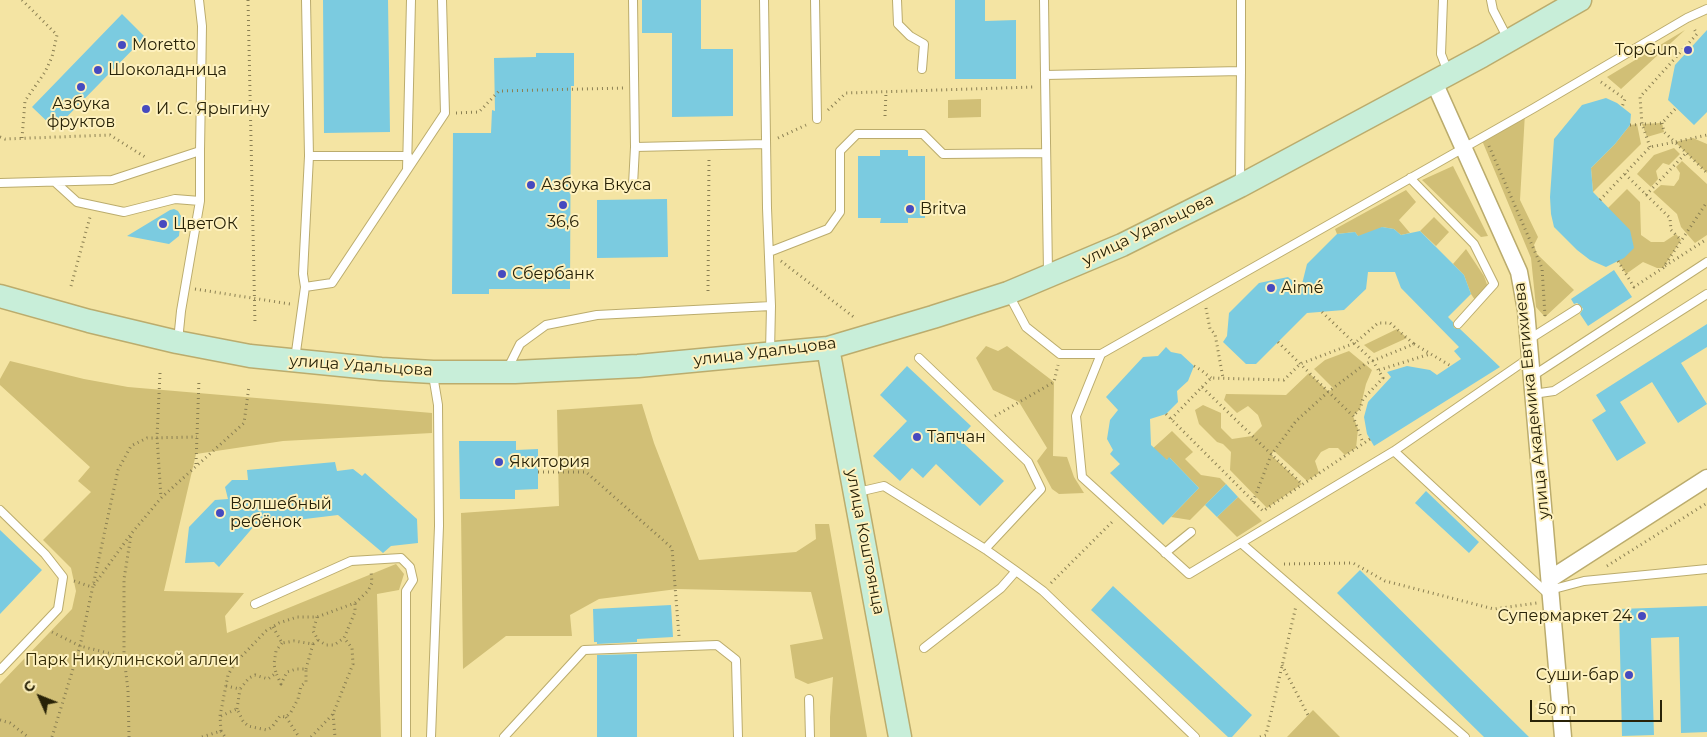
<!DOCTYPE html>
<html>
<head>
<meta charset="utf-8">
<style>
  body { margin:0 }
  #map { position:relative; width:1707px; height:737px; overflow:hidden; background:#f4e4a3; font-family:Montserrat,sans-serif }
  canvas { display:block }
  .north { position:absolute; left:15px; top:672px; width:50px; height:50px; -webkit-text-stroke:4px #fef1be; paint-order:stroke; rotate:314deg; font-size:14px; font-weight:700; line-height:20px; text-align:center; color:#282207 }
  .north::after { content:''; display:block; margin:auto; width:18px; height:22px; background:#282207; clip-path:polygon(50% 0,100% 100%,50% 72%,0 100%) }
  .scale { position:absolute; left:1530px; top:700px; width:132px; height:22px; box-sizing:border-box; border:2px solid #282207; border-top:0; padding-left:6px; font-size:15px; line-height:18px; white-space:nowrap; color:#282207; -webkit-text-stroke:4px #fef1be; paint-order:stroke }
</style>
</head>
<body>
<div id="map">
<canvas width="1707" height="737"></canvas>
<div class="north">С</div>
<div class="scale">50 m</div>
</div>
<script>
const ctx = document.querySelector('canvas').getContext('2d');
ctx.lineJoin = 'round';
function fill(path, color) {
  ctx.fillStyle = color;
  ctx.fill(path, 'evenodd');
}
function poly(rows) {
  const path = new Path2D();
  for (const r of rows) {
    path.moveTo(r[0], r[1]);
    for (let i = 2; i < r.length; i += 2) path.lineTo(r[i], r[i + 1]);
  }
  return path;
}
function stroke(path, color, width, dash) {
  ctx.strokeStyle = color;
  ctx.lineWidth = width;
  ctx.lineCap = dash ? 'butt' : 'round';
  ctx.setLineDash(dash || []);
  ctx.stroke(path);
}
function drawText(font, color, halo, rows, align = 'center') {
  ctx.font = font + ' Montserrat,sans-serif';
  ctx.lineWidth = 4;
  ctx.setLineDash([]);
  ctx.textBaseline = 'middle';
  ctx.strokeStyle = halo;
  ctx.fillStyle = color;
  for (const [text, x, y, turn = 0] of rows) {
    ctx.save();
    ctx.translate(x, y);
    ctx.rotate((+turn || 0) * Math.PI / 180);
    ctx.textAlign = isNaN(turn) ? turn : align;
    if (halo) ctx.strokeText(text, 0, 0);
    ctx.fillText(text, 0, 0);
    ctx.restore();
  }
}
fill(poly([
  [1685,30,1621,89,1607,77],
  [981,99,981,117,948,118,948,100],
  [1525,113,1520,200,1538,237,1534,245,1537,254,1574,290,1545,317,1536,307,1531,258,1481,138],
  [1662,123,1664,132,1647,137,1642,124],
  [1637,124,1641,144,1593,192,1591,168,1615,144,1630,125],
  [1693,138,1707,144,1707,173,1675,142],
  [1674,148,1680,154,1669,165,1663,163,1656,171,1658,179,1651,187,1637,174,1654,155],
  [1682,161,1707,184,1707,235,1695,243,1681,227,1677,214,1653,192,1661,185,1674,186,1679,179,1680,173,1676,167],
  [1453,166,1488,236,1481,237,1422,180],
  [1627,189,1640,202,1641,235,1651,242,1664,242,1676,234,1681,240,1663,268,1657,268,1643,262,1626,274,1618,261,1608,208],
  [1406,190,1416,202,1399,220,1410,233,1401,235,1394,229,1382,227,1364,244,1355,232,1337,234,1335,229],
  [1434,217,1449,232,1436,246,1420,231],
  [1466,249,1484,276,1489,290,1477,303,1471,294,1464,275,1453,264],
  [1397,329,1407,338,1374,353,1364,345],
  [986,346,998,351,1007,346,1054,382,1053,456,1067,457,1074,477,1084,493,1059,494,1052,489,1037,461,1047,448,1019,402,993,390,976,358],
  [1349,351,1372,370,1366,384,1360,409,1353,416,1358,429,1356,448,1345,455,1338,448,1329,448,1321,452,1315,461,1319,473,1307,481,1274,451,1271,455,1302,484,1267,508,1230,470,1231,452,1223,444,1217,442,1199,424,1195,410,1203,405,1221,413,1221,428,1232,439,1252,436,1262,426,1258,415,1248,406,1237,413,1224,400,1226,394,1286,395,1309,373,1329,392,1333,388,1314,369,1325,360],
  [10,361,84,379,128,387,432,413,432,433,283,441,196,454,164,591,244,593,225,616,227,633,396,564,404,574,399,590,377,594,381,737,0,737,0,684,72,609,76,591,71,568,43,540,91,492,78,481,90,467,0,385,0,379],
  [642,404,654,443,699,560,796,552,816,539,815,524,829,524,867,737,830,737,830,717,833,677,808,684,795,678,790,645,823,639,811,592,677,589,599,599,570,615,572,636,506,636,463,669,461,513,559,506,557,410],
  [1172,431,1193,452,1185,459,1201,475,1220,478,1226,484,1190,520,1171,517,1199,488,1170,458,1167,460,1151,450],
  [1238,497,1262,521,1237,537,1217,517],
  [1313,710,1340,737,1287,737]
]), '#d1bf76');
fill(poly([
  [323,0,388,0,390,132,324,133],
  [642,0,701,0,701,49,733,49,733,116,672,117,672,33,642,33],
  [955,0,985,0,985,21,1016,20,1016,79,955,79],
  [122,14,145,37,55,129,32,107],
  [1707,30,1707,112,1694,125,1668,100,1675,65],
  [536,53,574,53,574,86,571,86,570,289,489,289,489,294,452,294,453,133,491,133,492,110,495,111,494,58,536,57],
  [1606,98,1617,103,1631,114,1630,125,1615,144,1591,168,1593,192,1630,230,1634,248,1624,258,1606,267,1590,260,1577,250,1554,227,1551,214,1550,197,1554,139,1582,105],
  [880,150,908,150,908,156,925,156,925,218,908,218,908,223,880,223,881,218,858,218,858,156,880,156],
  [667,199,668,257,597,258,597,200],
  [174,209,178,211,181,216,179,236,169,244,127,236,170,210],
  [1382,227,1394,229,1401,235,1420,231,1464,275,1471,294,1448,317,1453,322,1454,328,1460,329,1500,367,1374,446,1367,434,1364,417,1368,402,1391,377,1387,372,1407,366,1430,370,1437,375,1461,359,1454,351,1459,347,1401,288,1395,272,1368,272,1366,289,1344,310,1307,313,1256,364,1246,364,1223,342,1227,336,1229,313,1259,283,1288,277,1301,288,1307,264,1337,234,1355,232,1358,236],
  [1614,270,1632,297,1588,326,1580,314,1583,309,1581,306,1577,303,1574,304,1571,299],
  [1707,324,1707,347,1681,363,1707,404,1678,423,1652,382,1620,402,1646,443,1617,461,1592,420,1606,411,1596,395],
  [1166,347,1171,352,1181,354,1194,366,1188,381,1177,391,1178,402,1166,414,1150,419,1151,445,1167,460,1169,457,1199,488,1163,525,1110,473,1120,464,1110,454,1113,450,1107,439,1110,420,1118,410,1106,397,1143,357,1158,356],
  [907,366,971,426,959,439,1004,481,980,506,936,464,923,478,912,468,900,481,873,456,907,421,880,395],
  [459,441,516,441,516,450,538,449,538,489,515,490,515,499,460,499],
  [335,462,337,471,353,469,362,476,365,473,417,519,418,543,391,546,383,553,338,515,255,525,219,567,214,562,185,563,189,527,215,500,228,499,225,487,232,480,248,480,247,470],
  [1226,484,1238,497,1217,517,1205,505],
  [1426,491,1479,542,1469,553,1415,503],
  [0,530,42,570,0,614],
  [1360,570,1529,737,1484,737,1337,593],
  [1113,586,1252,715,1232,737,1228,737,1091,610],
  [671,605,673,637,637,639,637,642,597,644,597,642,594,642,593,609],
  [1707,606,1707,732,1681,733,1679,637,1651,638,1654,735,1622,736,1619,609],
  [637,654,637,737,597,737,597,655]
]), '#7bcbe0');
const lane = poly([
  [633,0,635,147,766,144],
  [764,0,767,208,771,306,770,352],
  [815,0,817,119],
  [897,0,898,24,910,36,924,44,922,69],
  [1044,0,1045,75],
  [1443,0,1441,54,1448,72],
  [1491,0,1493,10,1508,39],
  [309,156,408,156],
  [407,170,411,0],
  [1410,178,1474,244,1494,284,1458,324],
  [1240,181,1241,71],
  [55,182,77,202,124,212,175,199,200,201,181,311,178,341],
  [0,183,112,180,200,151,202,26,199,0],
  [633,185,635,147],
  [200,201,200,151],
  [769,252,828,229,840,212,840,151,857,134,923,134,943,154,1046,153],
  [1048,273,1045,75,1241,71,1241,0],
  [305,287,332,283,445,113,442,0],
  [1009,295,1026,327,1060,354,1101,354],
  [1528,340,1577,309],
  [919,358,1028,462,1041,489,985,549],
  [1529,358,1394,451,1189,574,1082,477,1076,416,1101,354,1534,108,1687,18,1707,9],
  [295,359,305,287,303,274,309,156,306,0],
  [507,370,520,344,546,325,597,315,771,306],
  [1531,377,1707,262],
  [1533,394,1554,391,1707,294],
  [1394,451,1548,594],
  [858,492,884,486,985,549,1016,571,1043,591,1195,737],
  [0,510,45,554,63,577,58,609,0,670],
  [1241,543,1465,737],
  [1165,553,1191,532],
  [1550,590,1584,581,1707,569],
  [255,604,351,561,401,558,410,567,413,580,406,591,406,737],
  [924,648,1001,588,1016,571],
  [809,699,810,737],
  [431,737,439,526,438,405,433,375],
  [504,737,584,650,717,645,736,660,738,737]
]);
const street = poly([
  [1434,82,1519,272,1526,310,1563,737],
  [1550,579,1707,478]
]);
const secondary = poly([
  [0,296,89,321,177,342,250,356,381,369,433,372,515,372,638,366,828,348,933,317,1008,293,1122,245,1240,186,1387,107,1482,56,1580,0],
  [828,348,900,737]
]);
stroke(lane, '#bbac6d', 10);
stroke(street, '#bbac6d', 19);
stroke(secondary, '#bbac6d', 25);
stroke(poly([
  [248,0,255,324],
  [1601,82,1625,99,1622,107],
  [828,110,846,93,1033,87],
  [456,113,479,112,499,91,624,88],
  [885,116,886,92],
  [1662,123,1664,132,1675,142,1707,135],
  [1630,125,1662,123,1676,108],
  [0,137,5,139,110,135,145,157],
  [22,138,25,101,45,72,52,57,57,35,22,0],
  [778,138,806,125],
  [1489,146,1542,268,1545,316],
  [1650,147,1642,124,1640,97,1697,34,1693,27],
  [1625,174,1670,218,1671,230,1681,240],
  [1646,195,1686,153],
  [1600,200,1650,147,1675,142,1707,173],
  [781,261,855,318],
  [1618,261,1634,287,1663,268,1707,202],
  [1665,266,1707,239],
  [71,286,90,217],
  [195,289,290,304],
  [708,291,709,157],
  [1206,308,1210,329,1215,334,1223,378],
  [1322,312,1373,361,1383,378,1363,399,1360,409,1353,416],
  [1278,342,1353,416,1363,443],
  [1194,366,1201,370,1211,378],
  [1379,370,1430,354],
  [160,373,157,437,161,498],
  [1202,387,1211,378,1284,380,1300,364,1355,343,1378,323,1390,323,1414,344],
  [1166,414,1263,511,1370,439],
  [995,416,1054,382,1058,365],
  [1171,419,1202,387,1302,484],
  [196,464,199,379],
  [538,472,586,472,672,548,679,636],
  [1253,502,1271,455,1296,421,1328,392,1365,364,1414,344,1451,366],
  [1284,564,1353,563,1385,581,1494,609,1537,603],
  [1607,566,1707,503],
  [74,581,92,587],
  [1051,583,1114,520],
  [94,585,131,534,161,498,244,423,249,386],
  [317,617,313,631,318,640,326,645,334,645,344,638,355,612,355,603],
  [273,627,282,643,294,641,313,644,318,640],
  [52,632,80,646,124,657],
  [1282,665,1308,715],
  [306,669,313,644],
  [226,686,240,689,249,678,255,675,268,679,276,673,274,664,276,651,282,643],
  [237,709,240,689],
  [333,714,335,737],
  [221,716,237,709,243,721,248,726,267,730,272,727,280,716,286,717,291,712,298,699,301,686,306,682,306,669,296,669,287,672,281,684,276,673],
  [286,717,299,737],
  [0,720,10,723,28,737],
  [221,731,225,737],
  [52,737,80,646,118,470,131,446,147,438,197,437],
  [129,737,128,690,124,657,124,579,131,535],
  [202,737,221,731,220,716,228,675,235,663,266,631,279,623,297,617,317,617,355,603,368,591,372,583,371,571],
  [311,737,333,714,353,664,352,648,344,638],
  [1260,737,1266,735,1296,606]
]), '#8a7f52', 3, [1, 4]);
stroke(lane, '#fff', 8);
stroke(street, '#fff', 16);
stroke(secondary, '#c8eed9', 22);
for (const [x, y, r, color] of [
  [122,45,5,"#464abf"],
  [1688,50,5,"#464abf"],
  [98,70,5,"#464abf"],
  [81,87,5,"#464abf"],
  [146,109,5,"#464abf"],
  [531,185,5,"#464abf"],
  [563,205,5,"#464abf"],
  [910,209,5,"#464abf"],
  [163,224,5,"#464abf"],
  [502,274,5,"#464abf"],
  [1271,288,5,"#464abf"],
  [917,437,5,"#464abf"],
  [499,462,5,"#464abf"],
  [220,513,5,"#464abf"],
  [1642,616,5,"#464abf"],
  [1629,675,5,"#464abf"]
]) {
  const dot = new Path2D();
  dot.arc(x, y, r, 0, 2 * Math.PI);
  ctx.fillStyle = color;
  ctx.fill(dot);
  stroke(dot, '#fef1be', 2);
}
drawText('16px', '#282207', '#fef1be', [
  ["Moretto",132,45],
  ["TopGun",1678,50,"right"],
  ["Шоколадница",108,70],
  ["Азбука",81,104,"center"],
  ["фруктов",81,122,"center"],
  ["И. С. Ярыгину",156,109],
  ["Азбука Вкуса",541,185],
  ["Britva",920,209],
  ["36,6",563,222,"center"],
  ["ЦветОК",173,224],
  ["Сбербанк",512,274],
  ["Aimé",1281,288],
  ["Тапчан",927,437],
  ["Якитория",509,462],
  ["Волшебный",230,504],
  ["ребёнок",230,522],
  ["Супермаркет 24",1632,616,"right"],
  ["Суши-бар",1619,675,"right"]
], 'left');
drawText('16px', '#282207', '#fef1be', [
  ["улица Удальцова",1148,230,-26],
  ["улица Удальцова",765,352,-7],
  ["улица Удальцова",361,366,4],
  ["улица Академика Евтихиева",1532,401,-96],
  ["улица Коштоянца",865,542,79]
]);
drawText('16px', '#322a05', '#fef1be', [
  ["Парк Никулинской аллеи",132,660]
]);
</script>
</body>
</html>
